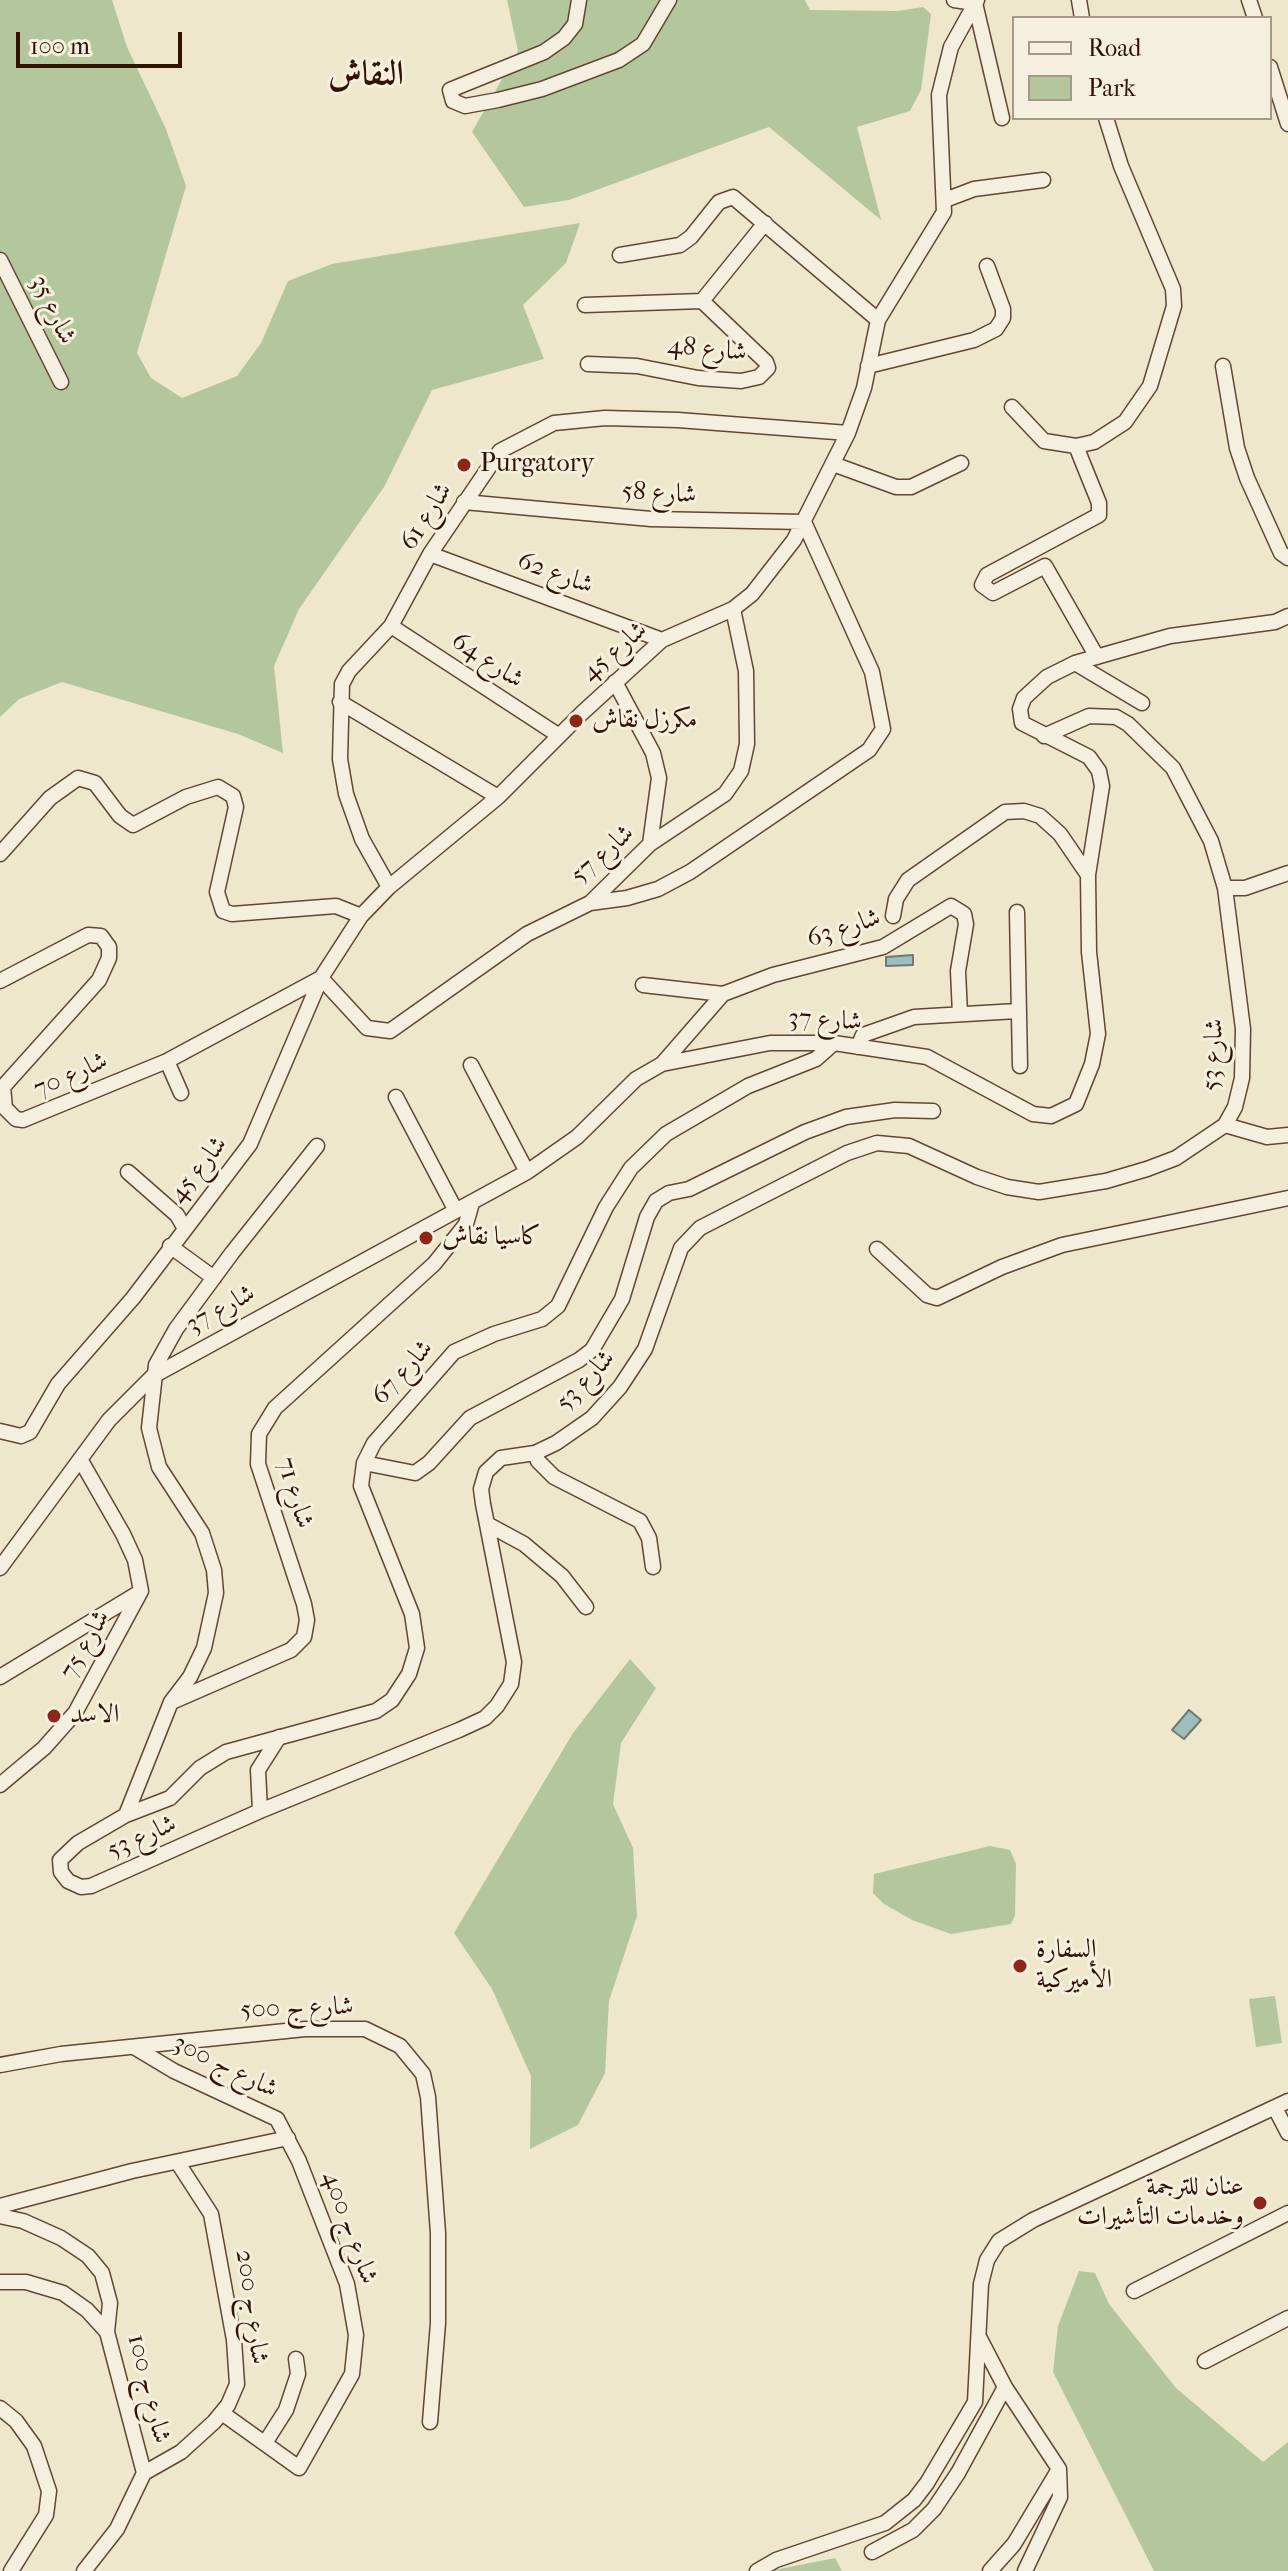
<!DOCTYPE html>
<html>
<head>
<meta charset="utf-8">
<style>
  body { margin:0 }
  #map { position:relative; width:1288px; height:2571px; overflow:hidden; background:#eee7cc; font-family:"IM FELL French Canon",serif }
  canvas { display:block }
  .legend { position:absolute; left:1012px; top:16px; width:260px; height:104px; box-sizing:border-box; background:#f4efde; border:2px solid #a69786; margin:0; padding:10px 14px; list-style:none; font-size:24px; color:#321202 }
  .legend li { display:flex; align-items:center; gap:16px; height:40px }
  .legend b { width:40px; border:2px solid #a69786 }
  .scale { position:absolute; left:16px; top:32px; width:166px; height:36px; box-sizing:border-box; border:4px solid #321202; border-top:0; padding-left:10px; font-size:24px; line-height:28px; white-space:nowrap; color:#321202; -webkit-text-stroke:6px #f4efde; paint-order:stroke }
</style>
</head>
<body>
<div id="map">
<canvas width="1288" height="2571"></canvas>
<ul class="legend">
<li><b style="height:10px;background:#f4efde"></b>Road</li>
<li><b style="height:22px;background:#b4c79c"></b>Park</li>
</ul>
<div class="scale">100 m</div>
</div>
<script>
const ctx = document.querySelector('canvas').getContext('2d');
ctx.lineJoin = 'round';
function fill(path, color) {
  ctx.fillStyle = color;
  ctx.fill(path, 'evenodd');
}
function poly(rows) {
  const path = new Path2D();
  for (const r of rows) {
    path.moveTo(r[0], r[1]);
    for (let i = 2; i < r.length; i += 2) path.lineTo(r[i], r[i + 1]);
  }
  return path;
}
function stroke(path, color, width, dash) {
  ctx.strokeStyle = color;
  ctx.lineWidth = width;
  ctx.lineCap = dash ? 'butt' : 'round';
  ctx.setLineDash(dash || []);
  ctx.stroke(path);
}
function drawText(font, color, halo, rows, align = 'center') {
  ctx.font = font + ' "IM FELL French Canon",Amiri,serif';
  ctx.lineWidth = 6;
  ctx.setLineDash([]);
  ctx.textBaseline = 'middle';
  ctx.strokeStyle = halo;
  ctx.fillStyle = color;
  for (const [text, x, y, turn = 0] of rows) {
    ctx.save();
    ctx.translate(x, y);
    ctx.rotate((+turn || 0) * Math.PI / 180);
    ctx.textAlign = isNaN(turn) ? turn : align;
    if (halo) ctx.strokeText(text, 0, 0);
    ctx.fillText(text, 0, 0);
    ctx.restore();
  }
}
fill(poly([
  [0,0,112,0,127,47,166,129,186,186,137,353,151,378,182,398,237,376,261,343,288,281,332,264,580,223,566,263,523,305,544,359,432,390,384,487,299,609,274,666,283,753,238,734,62,682,19,699,0,717],
  [507,0,805,0,810,10,898,11,923,7,931,14,921,90,910,111,857,127,881,220,769,127,569,200,524,207,472,132,518,51],
  [630,1659,656,1688,621,1743,613,1804,633,1848,637,1916,609,2001,605,2073,578,2125,530,2149,531,2076,492,1989,454,1933,573,1733],
  [990,1846,1010,1850,1016,1864,1015,1915,1011,1924,951,1934,912,1920,884,1904,873,1893,874,1874],
  [1275,1996,1282,2043,1256,2047,1249,1999],
  [1079,2271,1095,2273,1109,2304,1176,2388,1263,2462,1288,2442,1288,2571,1154,2571,1053,2372,1058,2326],
  [835,2558,842,2571,773,2571,774,2570]
]), '#b4c79c');
const water = poly([
  [913,955,913,965,886,966,886,957,913,955],
  [1189,1710,1201,1720,1184,1739,1172,1730,1189,1710]
]);
fill(water, '#9cbebf');
stroke(water, '#727973', 2);
const minor = poly([
  [579,0,575,24,564,38,544,52,450,90,453,101,465,106,498,100,542,89,619,60,643,44,669,0],
  [954,0,975,3,1002,118],
  [1079,0,1082,18],
  [1249,0,1255,18],
  [1270,67,1288,124],
  [945,200,974,189,1043,180],
  [620,255,680,245,691,237,719,202,733,197,878,320],
  [0,260,61,382],
  [585,305,702,301],
  [588,364,637,366,698,378,741,381,759,377,768,368,766,362,702,301,765,223],
  [868,366,974,340,996,329,1003,318,1003,309,987,266],
  [1223,366,1237,448,1247,478,1281,553,1288,558],
  [1012,407,1044,441,1076,446,1094,442,1125,422,1150,386,1174,306,1173,289,1121,166,1106,118],
  [1076,446,1099,503,1099,515,987,575,982,585,993,593,1045,566,1097,657],
  [833,464,896,487,911,487,961,463],
  [464,502,651,519,804,522,872,672,883,729,869,750,690,872,658,889,627,898,590,903],
  [430,554,662,640],
  [391,626,558,735],
  [1075,663,1142,703],
  [615,682,653,753,659,778,650,844],
  [340,702,498,797],
  [0,854,50,798,78,778,95,783,120,816,133,825,186,797,218,787,233,796,236,807,217,892,223,911,232,914,336,906,361,916],
  [389,887,362,839,346,794,340,759,342,684,349,671,391,626,430,554,500,451,554,423,605,418,678,420,848,433],
  [1225,888,1245,888,1288,873],
  [1017,912,1020,1066],
  [893,916,896,899,908,880,1005,812,1024,811,1040,816,1060,834,1088,875],
  [0,981,88,935,101,936,109,947,109,958,99,980,3,1087,5,1108,16,1119,23,1120,167,1061,321,978,367,1028,390,1031,527,934,590,903,650,844,725,794,741,771,747,744,746,671,733,609],
  [643,985,723,994],
  [858,1047,863,1035,914,1017,1017,1011],
  [167,1061,181,1093],
  [662,1064,723,994,773,975,883,947,951,906,964,914,966,924,958,971,960,1014],
  [471,1065,527,1172],
  [396,1097,456,1211],
  [1225,1125,1267,1137,1288,1135],
  [317,1146,232,1253,176,1329,156,1365,149,1428,159,1467,202,1533,214,1570,216,1593,204,1648,190,1677,171,1702,126,1815,78,1843,60,1860,61,1872,68,1881,81,1887,91,1886,260,1811,459,1730,485,1718,497,1706,511,1684,514,1662,483,1504,481,1489,486,1472,501,1458,535,1453,556,1443,592,1418,620,1387,645,1349,681,1248,700,1228,847,1153,877,1143,909,1146,977,1177,1007,1187,1039,1192,1106,1181,1147,1169,1176,1158,1225,1125,1235,1107,1242,1078,1243,1029,1225,888,1211,841,1173,768,1128,724,1116,717,1089,716,1044,736],
  [128,1172,177,1215,184,1227],
  [170,1246,214,1278],
  [877,1249,927,1295,937,1298,1002,1267,1062,1245,1288,1198],
  [0,1431,21,1436,30,1432,58,1384,133,1298,250,1144,321,978,361,916,389,887,498,797,582,713,662,640,733,609,752,594,794,540,848,433,864,388,878,320,944,212,939,95,951,47,977,0],
  [535,1453,538,1461,554,1477,640,1521,649,1538,653,1567],
  [364,1463,415,1473,429,1463,470,1418,579,1360,592,1350,622,1299,647,1217,656,1201,669,1193,689,1189,805,1132,846,1117,895,1110,933,1111],
  [487,1524,524,1544,562,1576,586,1607],
  [0,1568,109,1420,153,1376,527,1172,577,1137,636,1079,662,1064,770,1043,834,1043,927,1057,1033,1114,1051,1116,1076,1104,1092,1064,1098,1034,1089,952,1088,875,1102,786,1099,771,1089,757,1022,723,1020,709,1024,698,1047,677,1075,663,1170,636,1275,622,1288,616],
  [0,1677,140,1592],
  [174,1701,291,1650,304,1637,307,1620,304,1604,258,1464,259,1434,275,1408,434,1264,466,1224,472,1203],
  [0,1785,44,1748,75,1713,141,1591,135,1560,123,1534,80,1459],
  [260,1811,258,1770,279,1737],
  [126,1815,170,1798,200,1768,226,1752,376,1711,392,1700,409,1674,417,1648,412,1614,361,1486,364,1463,374,1443,454,1352,494,1334,542,1319,558,1306,606,1207,631,1168,666,1134,748,1086,816,1059,834,1043],
  [134,2047,174,2071,277,2119,299,2161,347,2284,356,2335,352,2374,299,2468,222,2413],
  [0,2065,61,2054,305,2029,365,2029,400,2046,423,2074,428,2097,438,2233,438,2323,430,2422],
  [1275,2108,1288,2133],
  [0,2206,132,2171,288,2138],
  [0,2216,23,2221,61,2238,88,2256,102,2273,110,2303,107,2332,144,2473],
  [0,2282,26,2282,63,2293,87,2310,107,2332],
  [1134,2291,1288,2213],
  [979,2337,1005,2387,1059,2469,1060,2497,1025,2571],
  [1205,2361,1288,2318],
  [0,2408,16,2421,34,2446,49,2491,46,2515,11,2571],
  [265,2443,286,2410,298,2374,296,2359],
  [144,2473,181,2452,214,2422,228,2405,237,2384,234,2340,211,2214,178,2163],
  [872,2552,913,2530,934,2509,958,2473,1005,2387],
  [84,2571,117,2529,144,2473],
  [757,2571,776,2560,885,2523,914,2500,927,2483,975,2402,981,2284,987,2260,999,2241,1033,2220,1288,2101],
  [990,2571,1014,2544,1059,2469]
]);
stroke(minor, '#614734', 17);
stroke(minor, '#f4efde', 14);
for (const [x, y, r, color] of [
  [464,465,8,"#8f2418"],
  [576,721,8,"#8f2418"],
  [426,1238,8,"#8f2418"],
  [54,1716,8,"#8f2418"],
  [1020,1966,8,"#8f2418"],
  [1260,2203,8,"#8f2418"]
]) {
  const dot = new Path2D();
  dot.arc(x, y, r, 0, 2 * Math.PI);
  ctx.fillStyle = color;
  ctx.fill(dot);
  stroke(dot, '#f4efde', 3);
}
drawText('26px', '#321202', '#f4efde', [
  ["شارع 35",52,310,64],
  ["شارع 48",707,350,5],
  ["شارع 58",659,494,3],
  ["شارع 61",427,517,-58],
  ["شارع 62",555,574,20],
  ["شارع 45",615,652,-41],
  ["شارع 64",487,661,33],
  ["شارع 57",603,855,-42],
  ["شارع 63",844,929,-18],
  ["شارع 37",825,1021,3],
  ["شارع 53",1214,1055,-87],
  ["شارع 70",71,1076,-24],
  ["شارع 45",199,1170,-52],
  ["شارع 37",221,1310,-29],
  ["شارع 67",403,1373,-48],
  ["شارع 53",586,1381,-47],
  ["شارع 71",294,1493,73],
  ["شارع 75",86,1645,-61],
  ["شارع 53",142,1838,-24],
  ["شارع ج 500",297,2009,-2],
  ["شارع ج 300",225,2067,26],
  ["شارع ج 400",349,2228,70],
  ["شارع ج 200",251,2307,82],
  ["شارع ج 100",148,2389,76]
]);
drawText('26px', '#321202', '#f4efde', [
  ["Purgatory",480,465],
  ["مكرزل نقاش",592,721],
  ["كاسيا نقاش",442,1238],
  ["الاسد",70,1716],
  ["السفارة",1036,1951],
  ["الأميركية",1036,1981],
  ["عنان للترجمة",1244,2188,"right"],
  ["وخدمات التأشيرات",1244,2218,"right"]
], 'left');
drawText('bold 34px', '#321202', '#f4efde', [
  ["النقاش",366,76]
]);
</script>
</body>
</html>
